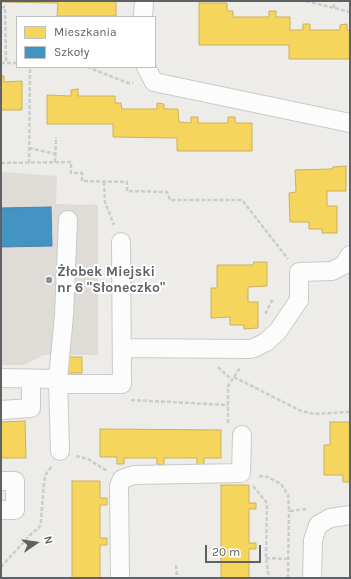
<!DOCTYPE html>
<html>
<head>
<meta charset="utf-8">
<style>
  body { margin:0 }
  #map { position:relative; width:351px; height:579px; overflow:hidden; background:#edece8; font-family:Karla,sans-serif }
  canvas { display:block }
  .frame { position:absolute; inset:0; border:2px solid #5d6166; pointer-events:none }
  .legend { position:absolute; left:16px; top:16px; width:140px; height:52px; box-sizing:border-box; background:#fff; border:1px solid #bec0c2; margin:0; padding:5px 7px; list-style:none; font-size:12px; color:#5d6166 }
  .legend li { display:flex; align-items:center; gap:8px; height:20px }
  .legend b { width:20px; border:1px solid #bec0c2 }
  .north { position:absolute; left:16px; top:523px; width:40px; height:40px; -webkit-text-stroke:3px #fff; paint-order:stroke; rotate:77deg; font-size:11px; font-weight:700; line-height:16px; text-align:center; color:#5d6166 }
  .north::after { content:''; display:block; margin:auto; width:14px; height:18px; background:#5d6166; clip-path:polygon(50% 0,100% 100%,50% 72%,0 100%) }
  .scale { position:absolute; left:205px; top:545px; width:56px; height:18px; box-sizing:border-box; border:2px solid #5d6166; border-top:0; padding-left:5px; font-size:12px; line-height:14px; white-space:nowrap; color:#5d6166; -webkit-text-stroke:3px #fff; paint-order:stroke }
</style>
</head>
<body>
<div id="map">
<canvas width="351" height="579"></canvas>
<div class="frame"></div>
<ul class="legend">
<li><b style="height:11px;background:#f6d55c"></b>Mieszkania</li>
<li><b style="height:11px;background:#4393c3"></b>Szkoły</li>
</ul>
<div class="north">N</div>
<div class="scale">20 m</div>
</div>
<script>
const ctx = document.querySelector('canvas').getContext('2d');
ctx.lineJoin = 'round';
function fill(path, color) {
  ctx.fillStyle = color;
  ctx.fill(path, 'evenodd');
}
function poly(rows) {
  const path = new Path2D();
  for (const r of rows) {
    path.moveTo(r[0], r[1]);
    for (let i = 2; i < r.length; i += 2) path.lineTo(r[i], r[i + 1]);
  }
  return path;
}
function stroke(path, color, width, dash) {
  ctx.strokeStyle = color;
  ctx.lineWidth = width;
  ctx.lineCap = dash ? 'butt' : 'round';
  ctx.setLineDash(dash || []);
  ctx.stroke(path);
}
function drawText(font, color, halo, rows, align = 'center') {
  ctx.font = font + ' Karla,sans-serif';
  ctx.lineWidth = 4;
  ctx.setLineDash([]);
  ctx.textBaseline = 'middle';
  ctx.strokeStyle = halo;
  ctx.fillStyle = color;
  for (const [text, x, y, turn = 0] of rows) {
    ctx.save();
    ctx.translate(x, y);
    ctx.rotate((+turn || 0) * Math.PI / 180);
    ctx.textAlign = isNaN(turn) ? turn : align;
    if (halo) ctx.strokeText(text, 0, 0);
    ctx.fillText(text, 0, 0);
    ctx.restore();
  }
}
fill(poly([
  [1,172,57,176,56,204,98,205,98,355,44,355,24,365,1,365]
]), '#dfdcd8');
const homes = poly([
  [1,1,116,1,116,16,57,16,58,3,1,2,1,1],
  [199,3,227,3,227,11,233,11,233,17,269,17,269,11,276,11,276,17,290,17,290,30,303,30,303,24,310,24,310,30,340,30,340,25,347,24,347,30,350,30,350,59,289,59,289,45,199,45,199,3],
  [1,76,4,76,4,82,22,81,22,110,1,110,1,76],
  [78,89,78,96,115,96,115,103,121,103,122,109,157,109,157,103,164,104,164,109,178,109,179,122,191,123,191,117,198,117,198,123,228,123,228,117,235,117,235,123,252,123,252,151,177,151,177,138,113,137,113,124,47,124,47,95,71,96,71,90,78,89],
  [346,166,346,191,327,191,327,206,337,206,337,233,322,233,322,229,309,229,309,222,290,222,289,193,296,192,295,170,332,169,333,167,346,166],
  [254,262,267,262,267,286,248,287,248,302,258,302,258,328,244,329,244,325,230,325,230,317,211,318,211,288,217,288,217,265,253,265,254,262],
  [67,357,82,357,82,373,68,373,67,357],
  [25,421,26,458,1,458,1,422,25,421],
  [330,422,350,422,350,482,343,482,343,475,324,475,324,445,330,445,330,422],
  [100,429,221,430,221,458,204,458,204,465,197,465,197,458,164,458,164,465,157,464,157,458,124,458,124,464,117,464,117,457,100,457,100,429],
  [72,481,100,481,100,498,107,498,107,505,100,505,100,538,107,538,107,545,100,545,100,578,72,578,72,481],
  [221,485,249,485,249,503,256,503,256,509,249,509,249,543,256,543,256,549,249,549,249,578,221,578,221,485]
]);
fill(homes, '#f6d55c');
stroke(homes, '#c8b25f', 1);
const schools = poly([
  [51,207,52,246,1,247,1,208,51,207]
]);
fill(schools, '#4393c3');
stroke(schools, '#4b84a7', 1);
const minor = poly([
  [143,17,144,1],
  [146,67,154,82,350,123],
  [122,348,250,349,254,348,266,342,278,331,299,300,299,272,332,271,344,265,350,255],
  [1,378,58,379],
  [58,384,122,384,121,242],
  [1,410,31,408,31,379],
  [60,451,58,379,64,315,68,220],
  [1,481,15,481,15,510,1,510],
  [120,578,119,486,122,479,134,475,241,473,242,435],
  [312,578,313,540,318,525,330,518,350,515]
]);
stroke(minor, '#c9caca', 20);
stroke(poly([
  [306,1,350,12],
  [1,7,5,7,6,63],
  [334,8,334,1],
  [1,63,17,63],
  [87,67,128,83,133,83],
  [29,148,56,154],
  [55,162,56,137],
  [1,163,71,162,71,173,82,173,82,181,127,182,127,191,167,192,170,200,242,200,288,259],
  [29,163,30,67],
  [104,182,105,202,114,225],
  [266,314,266,312,273,299],
  [218,367,232,380],
  [234,377,301,411,314,414,350,412],
  [131,400,228,405],
  [228,423,228,386,240,368],
  [76,456,88,459,107,471],
  [259,476,268,477,281,484,288,495,289,511,308,509],
  [253,486,267,503,266,558,269,578],
  [266,558,289,559],
  [176,565,177,578],
  [1,567,33,532,39,528,41,521,44,482,46,474,52,466],
  [288,578,289,511]
]), '#c9cecb', 2.5, [4, 2]);
stroke(minor, '#fcfcfc', 18);
for (const [x, y, r, color] of [
  [49,280,4,"#8f9294"]
]) {
  const dot = new Path2D();
  dot.arc(x, y, r, 0, 2 * Math.PI);
  ctx.fillStyle = color;
  ctx.fill(dot);
  stroke(dot, '#fff', 1.5);
}
drawText('bold 14px', '#5d6166', '#fff', [
  ["Żłobek Miejski",57,272],
  ["nr 6 \"Słoneczko\"",57,288]
], 'left');
</script>
</body>
</html>
